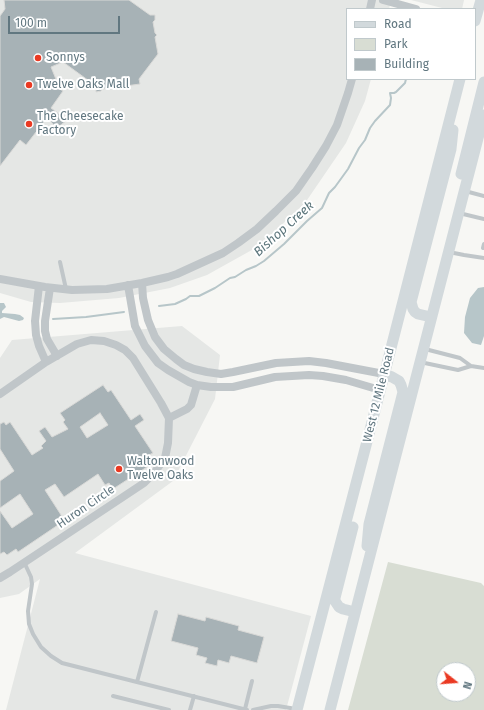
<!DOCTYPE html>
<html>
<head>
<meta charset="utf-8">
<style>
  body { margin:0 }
  #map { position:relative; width:484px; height:710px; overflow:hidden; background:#f7f7f4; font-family:"Fira Sans",sans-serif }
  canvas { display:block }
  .legend { position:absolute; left:346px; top:8px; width:130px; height:72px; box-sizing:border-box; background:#fff; border:1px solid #c0c9cc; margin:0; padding:5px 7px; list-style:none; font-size:12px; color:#617780 }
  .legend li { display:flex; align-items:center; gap:8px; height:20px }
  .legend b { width:20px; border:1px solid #c0c9cc }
  .north { position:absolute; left:436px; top:662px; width:40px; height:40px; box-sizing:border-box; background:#fff; border:1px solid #c0c9cc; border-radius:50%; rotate:107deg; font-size:11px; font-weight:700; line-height:16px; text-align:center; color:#617780 }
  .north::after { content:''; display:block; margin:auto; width:14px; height:18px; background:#ea3922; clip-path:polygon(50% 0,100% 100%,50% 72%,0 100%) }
  .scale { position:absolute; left:8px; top:16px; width:112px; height:18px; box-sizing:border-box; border:2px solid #617780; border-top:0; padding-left:5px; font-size:12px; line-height:14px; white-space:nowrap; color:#617780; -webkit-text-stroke:3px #fff; paint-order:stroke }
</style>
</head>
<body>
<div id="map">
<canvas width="484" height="710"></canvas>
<ul class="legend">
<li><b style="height:5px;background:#d2d9dc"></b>Road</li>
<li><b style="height:11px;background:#d8ddd3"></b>Park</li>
<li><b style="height:11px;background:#a7b2b6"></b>Building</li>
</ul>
<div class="north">N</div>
<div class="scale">100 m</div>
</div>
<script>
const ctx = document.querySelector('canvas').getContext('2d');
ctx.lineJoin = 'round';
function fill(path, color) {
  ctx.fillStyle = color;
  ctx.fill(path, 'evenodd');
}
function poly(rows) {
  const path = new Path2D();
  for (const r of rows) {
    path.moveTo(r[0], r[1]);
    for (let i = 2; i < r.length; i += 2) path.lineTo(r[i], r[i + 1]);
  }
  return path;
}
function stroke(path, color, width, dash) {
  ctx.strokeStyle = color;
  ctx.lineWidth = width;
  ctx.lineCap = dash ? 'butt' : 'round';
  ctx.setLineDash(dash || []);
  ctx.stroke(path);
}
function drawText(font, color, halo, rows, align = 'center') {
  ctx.font = font + ' "Fira Sans",sans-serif';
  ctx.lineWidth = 4;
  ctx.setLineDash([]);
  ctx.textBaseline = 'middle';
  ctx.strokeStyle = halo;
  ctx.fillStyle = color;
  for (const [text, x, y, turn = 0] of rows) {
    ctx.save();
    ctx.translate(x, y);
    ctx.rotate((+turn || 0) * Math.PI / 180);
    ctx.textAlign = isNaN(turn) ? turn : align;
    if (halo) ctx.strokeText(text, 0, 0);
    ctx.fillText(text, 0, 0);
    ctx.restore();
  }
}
fill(poly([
  [0,0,391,0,389,9,347,9,347,79,371,79,365,101,346,143,305,203,259,246,207,275,170,288,119,298,60,303,31,302,0,293],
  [411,0,464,0,462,9,446,9],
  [182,326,220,355,215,399,173,481,75,553,311,616,286,710,6,710,40,579,19,594,0,598,0,358,12,340]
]), '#e5e7e5');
fill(poly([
  [388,562,481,583,484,586,484,710,348,710],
  [444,670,468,670,468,694,444,694]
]), '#d8ddd3');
fill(poly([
  [484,287,484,336,481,345,472,343,464,333,465,317,470,298,478,288],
  [0,303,4,303,6,307,2,311,2,313,15,314,20,315,24,318,23,320,19,321,4,317,0,319]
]), '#b7c6c9');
stroke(poly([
  [159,306,175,304,186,299,190,296,199,296,215,288,230,278,235,277,246,270,256,266,264,261,284,244,307,221,322,208,329,193,335,187,348,169,359,148,365,140,370,128,375,121,390,105,391,98,390,93,394,93,396,92,405,83,406,79],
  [53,319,86,317,124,312]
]), '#b7c6c9', 2);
const building = poly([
  [4,0,129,0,150,15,155,15,155,20,153,22,155,33,157,35,155,37,158,54,139,79,140,84,118,87,116,89,114,87,103,89,101,91,96,92,96,86,63,62,51,67,60,89,63,91,51,108,67,120,57,128,47,118,26,145,20,140,0,166,0,16,5,9,4,0],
  [103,385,108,392,111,390,131,420,140,414,144,420,135,426,153,453,149,455,151,459,145,463,147,467,113,489,109,483,105,485,98,474,64,497,55,484,45,490,63,518,60,520,61,523,18,552,16,549,7,555,4,552,0,554,0,511,12,528,33,514,20,494,0,508,0,481,14,471,0,449,0,424,4,422,6,425,10,422,32,455,43,448,41,446,46,441,39,431,45,427,52,437,68,429,63,422,65,420,60,413,103,385],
  [100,413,108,425,87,438,80,427,100,413],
  [178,614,205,621,206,617,239,626,238,630,264,637,257,663,231,656,229,663,218,660,217,666,205,663,207,658,196,655,198,648,171,641,178,614]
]);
fill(building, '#a7b2b6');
stroke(building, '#d9d9d7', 1);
stroke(poly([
  [465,191,484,196],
  [459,213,484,219],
  [483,248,484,244],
  [449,252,464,255,484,258],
  [60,262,66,289],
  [420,362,458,370,471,366,460,358,425,349],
  [471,366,484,368],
  [24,562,31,577,32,584,28,611,29,624,33,634,41,647,51,656,62,663,247,710],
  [137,682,156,612],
  [113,696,169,710],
  [245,709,252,681],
  [190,710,194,696],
  [253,710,271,706,278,706,296,709]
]), '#c0c6c9', 4);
stroke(poly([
  [383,0,416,9],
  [370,9,372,0],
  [0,279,45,287,72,290,107,289,142,283,168,277,177,274,223,253,238,243,257,229,276,211,296,191,312,168,326,146,337,125,348,93,352,79],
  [142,283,143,298,148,320,155,337,164,349,176,359,184,365,194,369,207,372,221,374,233,372,276,363,309,361,326,363,384,374],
  [128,285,135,326,145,346,158,363,168,370,189,382,197,385,211,387,233,387,275,377,309,375,323,376,346,380,380,390],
  [39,286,35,321,36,335,39,346,46,362],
  [50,288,45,321,45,331,47,339,57,356],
  [0,394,46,362,77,344,91,340,104,341,116,345,125,350,133,358,161,403,169,418],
  [0,578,10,572,144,483,154,473,165,458,168,443,169,418,187,409,191,405,197,385]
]), '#c0c6c9', 8);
stroke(poly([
  [475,21,481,0],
  [461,174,484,82],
  [431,317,418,314,415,312,413,309,411,302,451,149,453,130],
  [353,527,335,598,335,601,339,607,343,609,355,612],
  [367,546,369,524,403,392,401,385,399,381,392,377,384,374],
  [297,710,370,430,460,79],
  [330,710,484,115]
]), '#d2d9dc', 11);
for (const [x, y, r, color] of [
  [38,58,4,"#ea3922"],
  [29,85,4,"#ea3922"],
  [29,124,4,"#ea3922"],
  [119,469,4,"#ea3922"]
]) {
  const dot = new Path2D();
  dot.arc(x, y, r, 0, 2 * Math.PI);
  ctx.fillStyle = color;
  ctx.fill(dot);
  stroke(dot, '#fff', 1.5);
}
drawText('12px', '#617780', '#fff', [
  ["Sonnys",46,58],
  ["Twelve Oaks Mall",37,85],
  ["The Cheesecake",37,117],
  ["Factory",37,131],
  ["Waltonwood",127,462],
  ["Twelve Oaks",127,476]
], 'left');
drawText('12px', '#617780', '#fff', [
  ["West 12 Mile Road",379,395,-76],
  ["Huron Circle",86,507,-34]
]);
drawText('italic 13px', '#5c767c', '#fff', [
  ["Bishop Creek",284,229,-42]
]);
</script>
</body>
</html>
